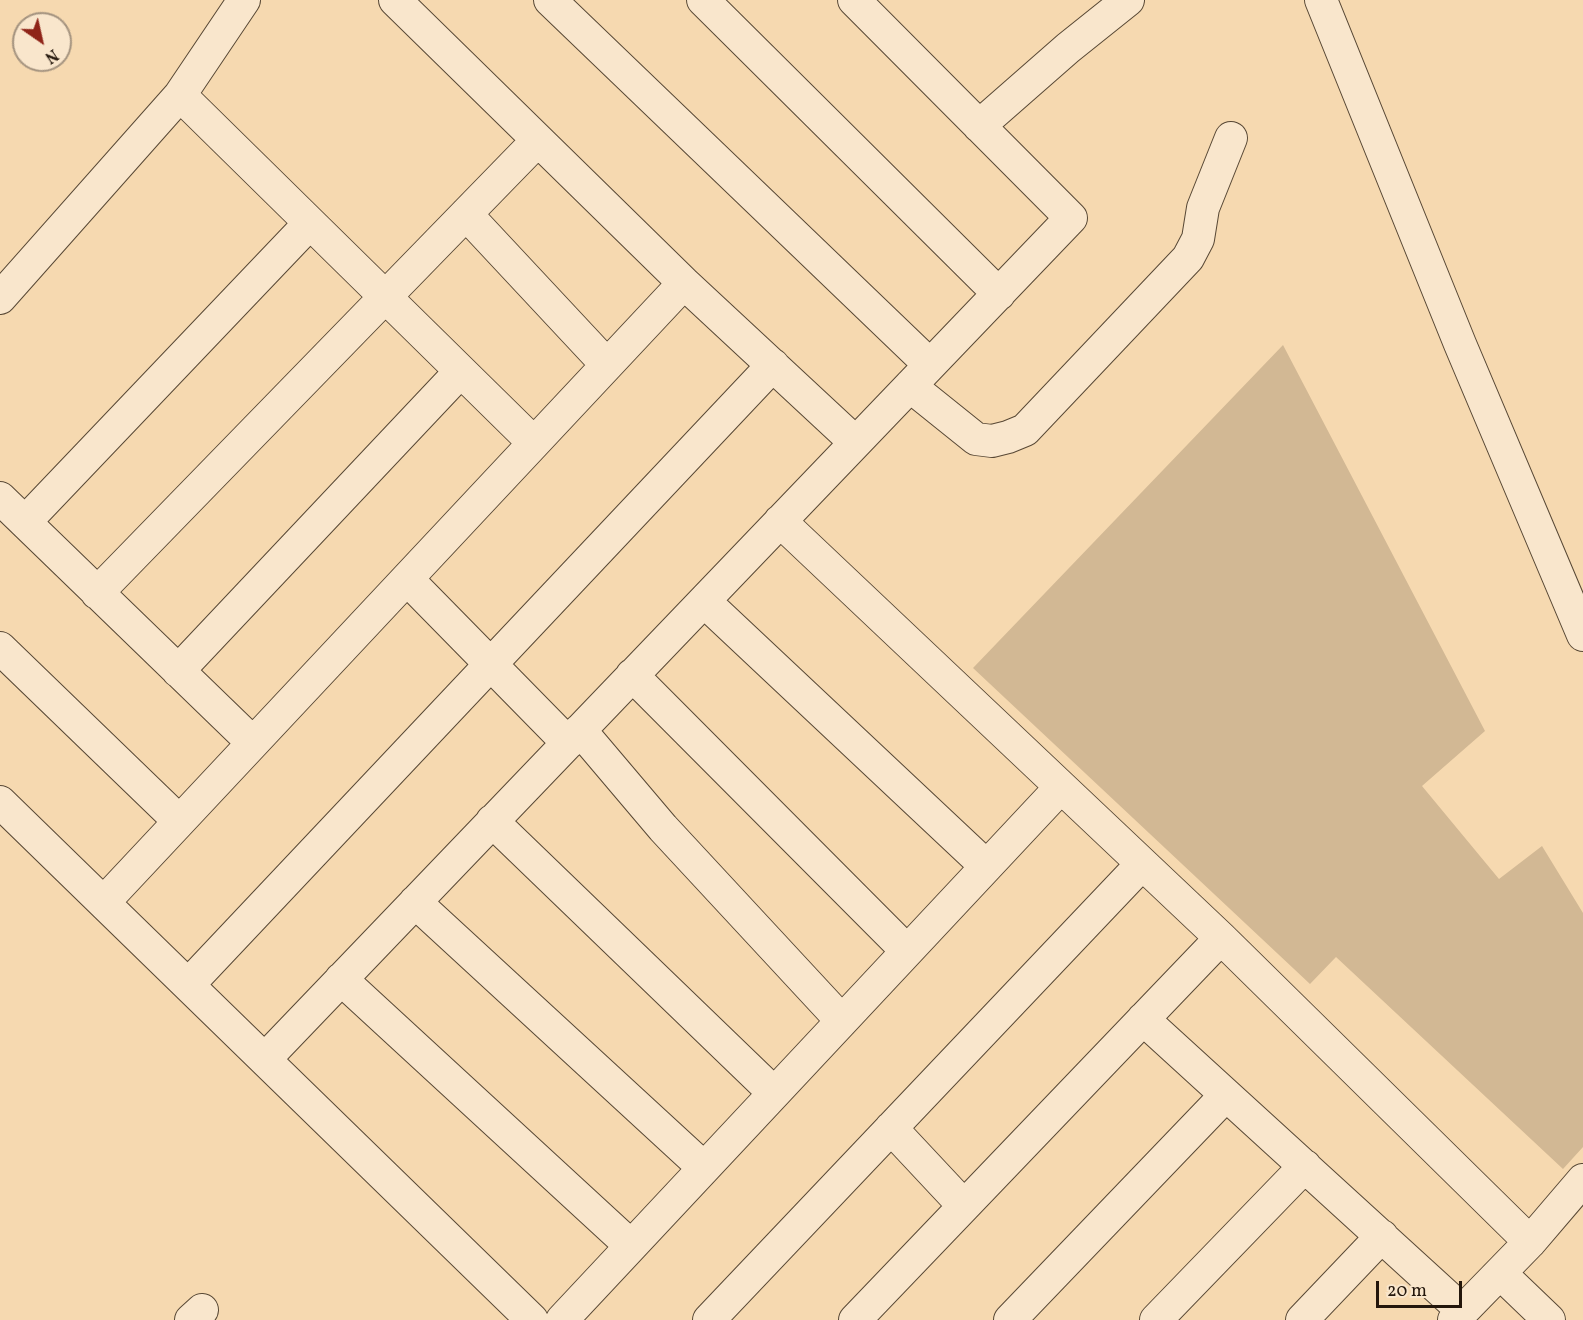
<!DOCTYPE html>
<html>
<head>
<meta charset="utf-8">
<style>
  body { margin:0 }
  #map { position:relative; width:1583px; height:1320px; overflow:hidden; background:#f6d9b0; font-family:Vollkorn,serif }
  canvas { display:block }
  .north { position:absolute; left:12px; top:12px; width:60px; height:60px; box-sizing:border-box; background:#f9e6cc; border:2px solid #a4937f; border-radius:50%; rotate:146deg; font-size:16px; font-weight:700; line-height:24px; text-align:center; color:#24170c }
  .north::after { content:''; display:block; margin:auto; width:21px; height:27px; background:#8f2418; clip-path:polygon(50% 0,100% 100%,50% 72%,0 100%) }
  .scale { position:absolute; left:1376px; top:1281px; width:86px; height:27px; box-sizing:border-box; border:3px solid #24170c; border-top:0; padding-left:8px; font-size:18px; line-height:21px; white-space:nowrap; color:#24170c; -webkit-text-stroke:4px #f9e6cc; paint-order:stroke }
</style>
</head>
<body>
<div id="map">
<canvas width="1583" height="1320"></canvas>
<div class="north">N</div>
<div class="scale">20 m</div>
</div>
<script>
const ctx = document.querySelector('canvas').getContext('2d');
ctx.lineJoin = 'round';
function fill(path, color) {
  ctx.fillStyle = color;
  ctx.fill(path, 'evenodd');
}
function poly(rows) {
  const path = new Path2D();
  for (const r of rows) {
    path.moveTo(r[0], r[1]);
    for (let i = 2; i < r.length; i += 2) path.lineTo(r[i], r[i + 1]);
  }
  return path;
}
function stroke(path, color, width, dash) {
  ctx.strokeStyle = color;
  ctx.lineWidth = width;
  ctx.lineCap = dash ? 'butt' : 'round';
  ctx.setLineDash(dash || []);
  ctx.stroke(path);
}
fill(poly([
  [1283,345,1485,731,1422,786,1499,879,1542,846,1583,913,1583,1147,1563,1169,1336,957,1310,984,973,668]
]), '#d2b894');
const minor = poly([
  [395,0,684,283,855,442],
  [550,0,930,365],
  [703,0,999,294],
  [1321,0,1460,344,1583,635],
  [180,95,534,443],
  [979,126,1068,48,1128,0],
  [466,214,607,365],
  [0,298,180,95,244,0],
  [910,386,976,439,992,441,1008,437,1025,430,1188,258,1198,239,1203,208,1231,138],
  [0,498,253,743],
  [780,521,1221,938,1530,1242],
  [25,522,310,223],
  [407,579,568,743],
  [97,593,538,140],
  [704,601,986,866],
  [0,648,179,821],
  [178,671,460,372],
  [632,675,907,951],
  [580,730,663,828,842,1021],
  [0,802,532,1320],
  [492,821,774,1093],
  [104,902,684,283],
  [415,902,704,1168],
  [341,979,631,1246],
  [189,984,773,365],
  [1143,1019,1463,1311],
  [265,1059,1071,218,854,0],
  [891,1128,964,1206],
  [1500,1273,1549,1320],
  [191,1320,202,1310],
  [562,1320,1061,787],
  [709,1320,1142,864],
  [855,1320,1221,938],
  [1010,1320,1226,1095],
  [1156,1320,1305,1166],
  [1302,1320,1382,1236],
  [1454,1320,1530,1242,1583,1180]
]);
stroke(minor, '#584835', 34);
stroke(minor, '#f9e6cc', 32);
</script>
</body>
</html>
